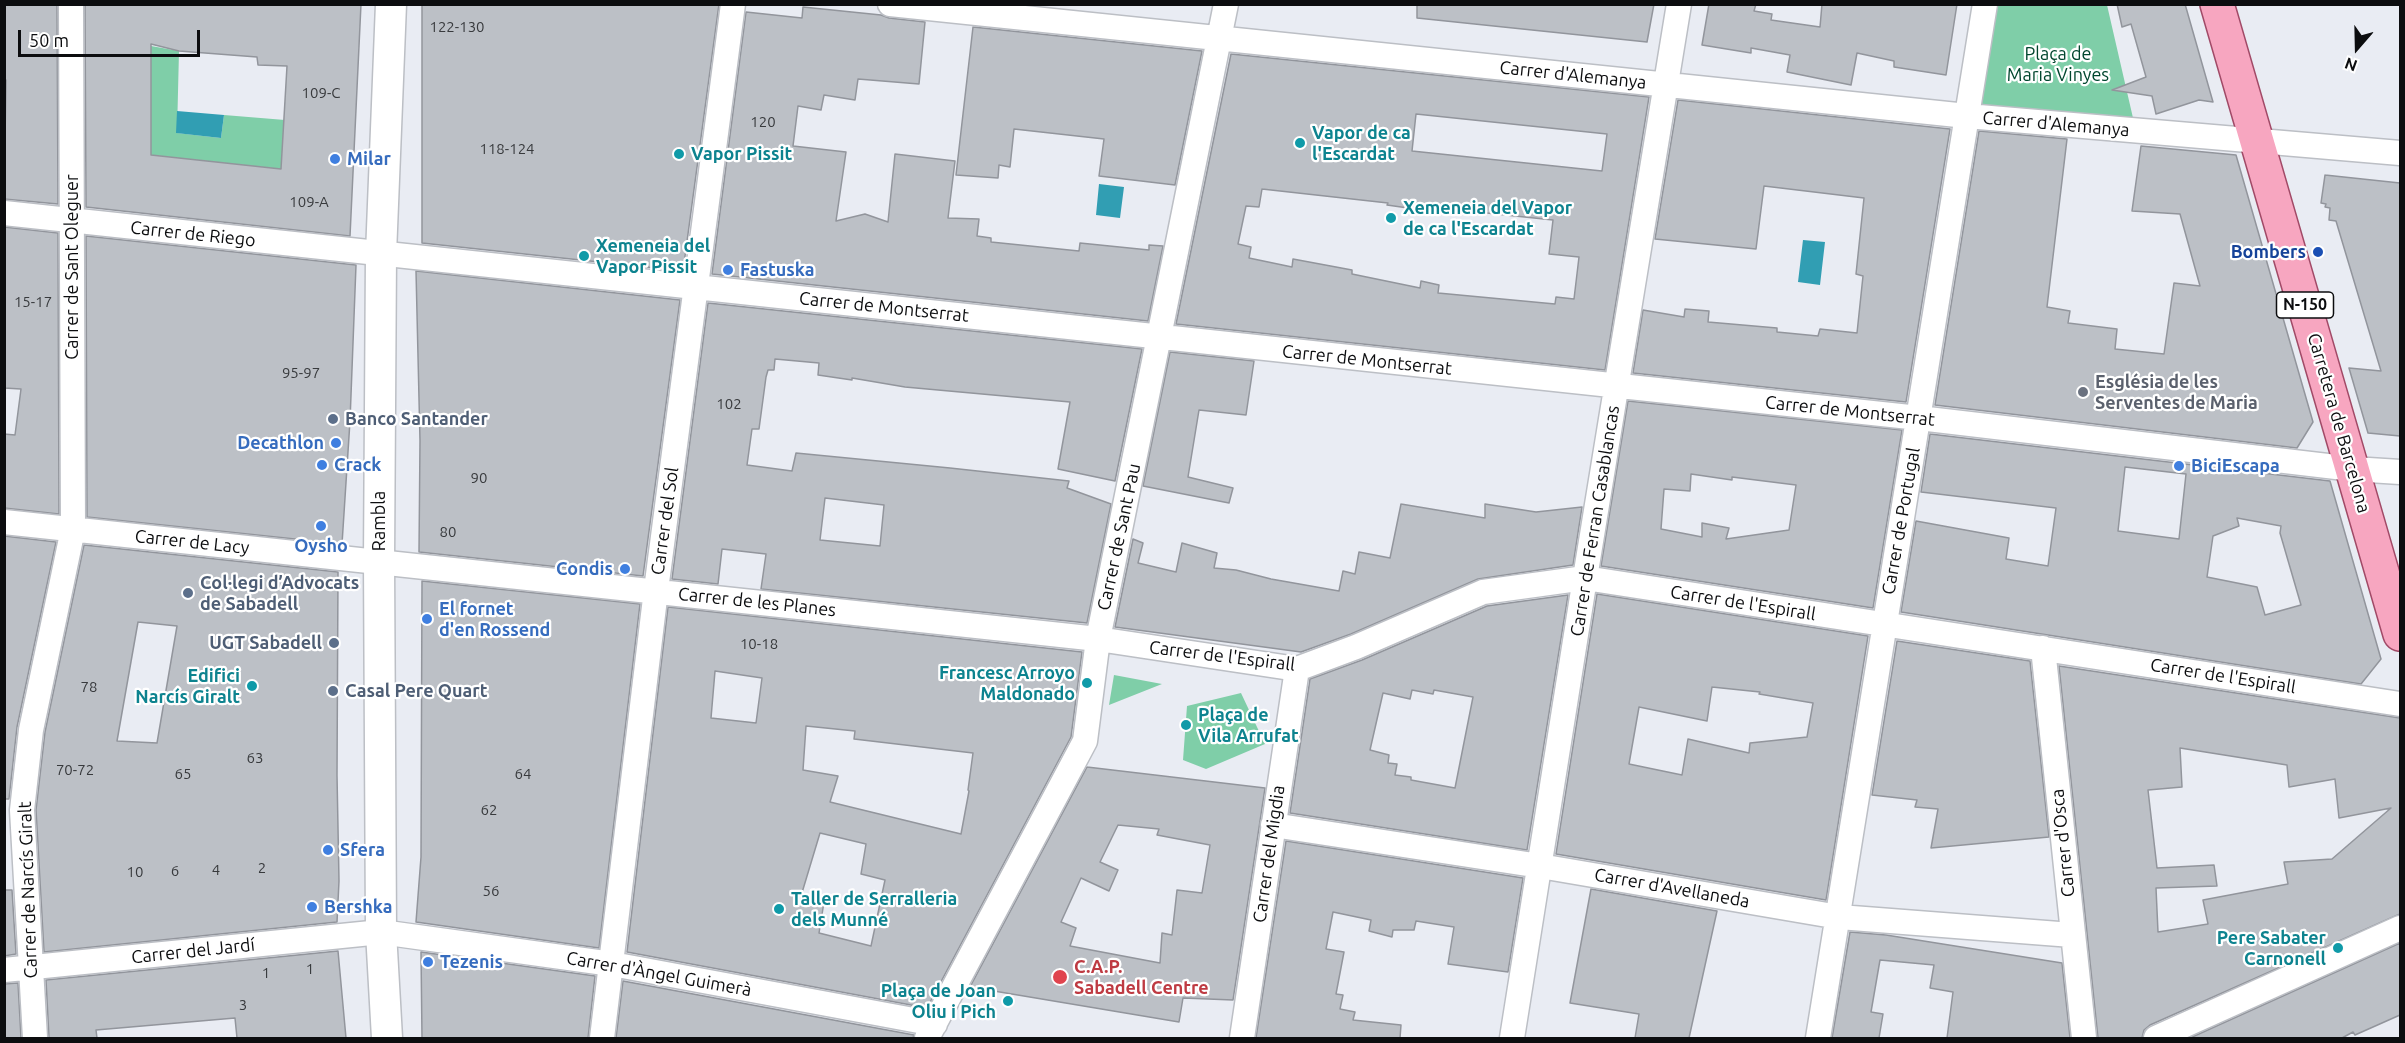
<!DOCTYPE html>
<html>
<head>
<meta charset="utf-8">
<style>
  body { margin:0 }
  #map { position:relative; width:2405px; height:1043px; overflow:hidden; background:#e9ecf3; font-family:Ubuntu,sans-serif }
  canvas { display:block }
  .frame { position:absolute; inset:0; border:6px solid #0c0d0f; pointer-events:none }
  .north { position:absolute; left:2327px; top:18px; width:60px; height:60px; -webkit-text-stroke:4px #fff; paint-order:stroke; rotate:200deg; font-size:16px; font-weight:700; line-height:24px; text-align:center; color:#0c0d0f }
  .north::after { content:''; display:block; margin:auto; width:21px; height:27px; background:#0c0d0f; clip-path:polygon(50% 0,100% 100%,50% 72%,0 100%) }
  .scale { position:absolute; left:18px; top:30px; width:182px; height:27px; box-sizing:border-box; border:3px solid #0c0d0f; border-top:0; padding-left:8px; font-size:18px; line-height:21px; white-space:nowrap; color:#0c0d0f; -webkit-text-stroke:4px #fff; paint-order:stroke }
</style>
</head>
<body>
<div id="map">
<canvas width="2405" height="1043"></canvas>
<div class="frame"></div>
<div class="north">N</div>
<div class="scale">50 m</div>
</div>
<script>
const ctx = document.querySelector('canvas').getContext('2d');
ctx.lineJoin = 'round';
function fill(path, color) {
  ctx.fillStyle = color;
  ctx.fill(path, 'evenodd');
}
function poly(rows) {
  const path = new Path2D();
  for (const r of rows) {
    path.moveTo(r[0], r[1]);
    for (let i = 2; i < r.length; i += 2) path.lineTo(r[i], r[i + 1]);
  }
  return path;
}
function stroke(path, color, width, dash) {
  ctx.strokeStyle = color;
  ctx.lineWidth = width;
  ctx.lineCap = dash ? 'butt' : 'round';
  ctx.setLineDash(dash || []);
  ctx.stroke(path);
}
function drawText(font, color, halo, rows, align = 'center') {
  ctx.font = font + ' Ubuntu,sans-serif';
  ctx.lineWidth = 4.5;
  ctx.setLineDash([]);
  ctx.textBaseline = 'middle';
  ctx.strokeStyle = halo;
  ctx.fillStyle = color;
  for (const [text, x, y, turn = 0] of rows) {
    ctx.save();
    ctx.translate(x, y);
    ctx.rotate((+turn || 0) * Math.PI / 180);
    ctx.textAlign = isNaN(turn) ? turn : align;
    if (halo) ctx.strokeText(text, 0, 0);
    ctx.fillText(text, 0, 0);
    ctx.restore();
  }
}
fill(poly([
  [1989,5,2107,5,2136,131,1972,117],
  [151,46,179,51,177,133,221,138,224,115,285,120,281,169,151,155],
  [1114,675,1162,684,1109,705],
  [1241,693,1265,744,1206,769,1183,760,1187,706]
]), '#7fcea8');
fill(poly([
  [177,111,224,115,221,138,176,133],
  [1099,184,1124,187,1120,218,1096,215],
  [1803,240,1825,242,1820,285,1798,282]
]), '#319eb3');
const building = poly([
  [4,4,57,4,58,204,4,199,6,80,4,80,4,4],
  [85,4,361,4,350,236,86,207,85,4],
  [151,44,179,51,257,57,258,65,287,66,281,169,151,155,151,44],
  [422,4,719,4,683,271,422,243,422,4],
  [1417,4,1654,4,1647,42,1417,18,1417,4],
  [1709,4,1756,4,1754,11,1772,14,1771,20,1820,27,1822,4,1957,4,1946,75,1894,67,1894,61,1857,53,1851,85,1787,72,1790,55,1751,48,1751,53,1702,45,1709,4],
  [2117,4,2185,4,2213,102,2199,100,2156,114,2152,96,2112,90,2146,77,2131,24,2122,27,2117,4],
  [803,7,881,15,889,18,925,22,919,84,858,79,855,100,824,95,821,110,798,106,793,146,846,152,836,221,865,214,888,222,895,154,955,161,948,218,979,219,977,236,991,238,991,242,1079,251,1080,243,1149,250,1149,245,1163,246,1148,321,712,274,746,12,802,18,803,7],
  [973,27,1202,51,1175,185,1099,176,1104,139,1014,129,1010,167,999,165,998,178,956,175,973,27],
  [1231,54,1649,97,1605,370,1176,324,1231,54],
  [1416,114,1607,134,1602,171,1412,151,1416,114],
  [1262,189,1388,203,1387,205,1429,211,1430,207,1553,220,1549,254,1579,257,1574,299,1556,297,1555,304,1438,293,1439,285,1421,281,1420,288,1352,274,1352,270,1293,259,1292,267,1249,258,1251,247,1238,244,1246,206,1259,207,1262,189],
  [1678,100,1950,129,1906,402,1633,373,1643,310,1684,317,1685,309,1709,311,1708,322,1777,328,1777,332,1818,336,1820,329,1857,333,1863,276,1856,274,1864,198,1764,186,1756,249,1655,239,1678,100],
  [1979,131,2067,139,2047,307,2070,311,2068,323,2117,329,2115,349,2164,354,2174,283,2200,286,2180,214,2132,211,2141,146,2236,155,2313,422,2297,448,1935,405,1979,131],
  [2325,175,2400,183,2400,436,2368,433,2349,368,2381,371,2336,221,2329,220,2330,208,2325,207,2326,204,2321,203,2325,175],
  [4,227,58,233,59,514,4,508,4,434,15,435,21,389,4,388,4,227],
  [86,236,356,265,350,421,342,544,87,517,86,236],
  [416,271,680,300,643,576,419,552,420,441,416,271],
  [708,303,1142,349,1115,481,1058,469,1070,402,905,387,852,378,852,380,818,375,819,363,775,359,774,370,768,370,766,377,759,429,752,429,747,465,792,471,796,453,950,468,1069,481,1067,488,1111,504,1087,623,761,589,766,554,722,549,718,584,672,579,708,303],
  [825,498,884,505,880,546,820,540,825,498],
  [1170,352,1254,361,1246,415,1199,410,1188,477,1233,488,1229,503,1143,486,1170,352],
  [1628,401,1902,430,1873,608,1601,566,1628,401],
  [1691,474,1732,480,1732,477,1796,485,1789,530,1726,539,1729,528,1702,523,1702,537,1661,529,1664,489,1690,491,1691,474],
  [1930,434,2330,481,2381,659,2361,684,1901,612,1916,521,2009,538,2006,559,2048,566,2056,508,1921,492,1930,434],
  [2125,467,2186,474,2179,539,2118,531,2125,467],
  [2237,518,2281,526,2280,533,2301,605,2265,615,2257,587,2207,577,2213,536,2239,526,2237,518],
  [1401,504,1485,518,1485,504,1536,512,1582,507,1573,565,1478,579,1351,634,1301,652,1115,627,1133,539,1143,543,1138,563,1176,572,1182,543,1217,553,1214,568,1236,570,1271,579,1339,591,1343,571,1355,574,1359,552,1390,558,1401,504],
  [4,536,56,542,17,727,9,799,4,799,4,536],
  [84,545,338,572,337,775,339,881,337,922,44,952,36,810,45,732,84,545],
  [138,622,177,626,157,743,117,741,138,622],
  [422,581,640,604,599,948,416,922,421,857,422,581],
  [1597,594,1868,636,1826,900,1556,854,1597,594],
  [1712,687,1760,692,1759,694,1813,703,1807,737,1750,743,1749,753,1688,739,1682,775,1629,764,1639,707,1707,721,1712,687],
  [1568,595,1527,850,1290,813,1310,679,1362,660,1487,606,1568,595],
  [1412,690,1433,694,1434,690,1473,697,1455,788,1411,780,1411,777,1395,775,1397,764,1388,763,1389,755,1370,750,1383,693,1410,699,1412,690],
  [668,607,1082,652,1071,737,927,1008,627,952,668,607],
  [715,671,762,678,756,723,711,718,715,671],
  [806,726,855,731,854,739,973,753,968,790,969,791,961,834,830,802,838,776,803,770,806,726],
  [820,833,866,844,861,874,885,880,871,946,819,933,824,902,801,896,820,833],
  [1897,641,2030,661,2049,837,1931,848,1938,809,1915,807,1917,800,1872,795,1897,641],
  [2059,666,2400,718,2400,914,2150,1025,2144,1030,2142,1038,2098,1038,2059,666],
  [2180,748,2287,765,2289,787,2335,779,2339,818,2391,808,2332,859,2284,862,2288,884,2203,900,2208,924,2158,932,2156,888,2217,886,2214,865,2157,868,2148,790,2182,787,2180,748],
  [1087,767,1265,788,1233,1000,1183,998,1179,1022,970,987,1087,767],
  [1118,825,1159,829,1157,835,1210,845,1202,893,1177,890,1172,935,1162,933,1160,963,1070,946,1076,928,1061,922,1081,878,1109,891,1118,870,1100,862,1118,825],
  [1286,841,1523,878,1508,972,1448,964,1454,927,1416,921,1414,930,1393,930,1392,937,1369,931,1371,920,1333,912,1326,949,1344,952,1336,994,1343,995,1340,1009,1355,1012,1353,1020,1401,1025,1400,1038,1256,1038,1286,841],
  [1591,889,1717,911,1689,1038,1635,1038,1639,1014,1570,1003,1591,889],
  [4,890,12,890,16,954,4,956,4,890],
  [1850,932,1886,935,2062,963,2070,1038,1947,1038,1953,992,1930,988,1934,965,1880,960,1871,1012,1883,1014,1879,1038,1832,1038,1850,932],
  [2400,943,2400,1015,2355,1035,2353,1032,2342,1038,2190,1038,2400,943],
  [338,951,346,1038,237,1038,235,1018,96,1030,97,1038,49,1038,46,980,338,951],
  [421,952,595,976,588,1038,422,1038,421,952],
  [623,981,914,1035,913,1038,616,1038,623,981],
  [18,983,21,1038,4,1038,4,984,18,983]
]);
fill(building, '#bcc0c6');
stroke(building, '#92959c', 1.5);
const minor = poly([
  [890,4,1967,116,2400,153],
  [4,213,1919,418,2353,469,2400,472],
  [4,522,1098,639,1297,669,1356,647,1483,592,1585,578,2400,704],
  [2043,648,2084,1038],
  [1273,825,1540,866,1839,917,2072,935],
  [4,970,381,932,612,964,935,1024],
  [35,1038,22,810,31,730,73,529,71,4],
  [602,1038,656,590,733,4],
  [927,1038,1085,741,1098,639,1226,4],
  [1242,1038,1297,669],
  [1512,1038,1585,578,1679,4],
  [1818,1038,1985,4],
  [2156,1038,2400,928]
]);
const tertiary = poly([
  [387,1038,381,932,379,561,381,254,391,4]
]);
const primary = poly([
  [2217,4,2400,634]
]);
stroke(minor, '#bcbfc5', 27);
stroke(tertiary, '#bcbfc5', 33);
stroke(primary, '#a14a67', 36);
stroke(minor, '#fff', 24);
stroke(tertiary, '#fff', 30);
stroke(primary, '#f7a6c0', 33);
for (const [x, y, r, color] of [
  [1300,143,6,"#0f9aa8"],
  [679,154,6,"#0f9aa8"],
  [335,159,6,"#3f7fe0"],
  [1391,218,6,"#0f9aa8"],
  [2318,252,6,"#1a4fb4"],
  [584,256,6,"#0f9aa8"],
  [728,270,6,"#3f7fe0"],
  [2083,392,6,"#6b7280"],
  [333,419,6,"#5c6f8a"],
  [336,443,6,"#3f7fe0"],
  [322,465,6,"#3f7fe0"],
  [2179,466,6,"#3f7fe0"],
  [321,526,6,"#3f7fe0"],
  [625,569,6,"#3f7fe0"],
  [188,593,6,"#5c6f8a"],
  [427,619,6,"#3f7fe0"],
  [334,643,6,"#5c6f8a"],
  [1087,683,6,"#0f9aa8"],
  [252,686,6,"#0f9aa8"],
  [333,691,6,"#5c6f8a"],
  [1186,725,6,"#0f9aa8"],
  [328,850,6,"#3f7fe0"],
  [312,907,6,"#3f7fe0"],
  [779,909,6,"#0f9aa8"],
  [2338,948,6,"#0f9aa8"],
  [428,962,6,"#3f7fe0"],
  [1060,977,8,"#e0444e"],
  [1008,1001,6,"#0f9aa8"]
]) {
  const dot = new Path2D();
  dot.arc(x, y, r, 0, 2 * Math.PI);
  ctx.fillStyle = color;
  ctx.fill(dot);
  stroke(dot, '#fff', 2);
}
drawText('15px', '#383a3d', null, [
  ["122-130",457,27],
  ["109-C",321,93],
  ["120",763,122],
  ["118-124",507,149],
  ["109-A",309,202],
  ["15-17",33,302],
  ["95-97",301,373],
  ["102",729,404],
  ["90",479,478],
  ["80",448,532],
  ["10-18",759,644],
  ["78",89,687],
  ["63",255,758],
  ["70-72",75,770],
  ["65",183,774],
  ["64",523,774],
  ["62",489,810],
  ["2",262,868],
  ["4",216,870],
  ["6",175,871],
  ["10",135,872],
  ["56",491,891],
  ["1",310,969],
  ["1",266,973],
  ["3",243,1005]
]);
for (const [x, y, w] of [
  [2305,305,57]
]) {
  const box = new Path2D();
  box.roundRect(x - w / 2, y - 13, w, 26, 4.5);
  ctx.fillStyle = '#fff';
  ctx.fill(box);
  stroke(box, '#0c0d0f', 1.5);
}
drawText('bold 16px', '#0c0d0f', null, [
  ["N-150",2305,305]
]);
drawText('18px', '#00462e', '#fff', [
  ["Plaça de",2058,54],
  ["Maria Vinyes",2058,75]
]);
drawText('18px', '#0c0d0f', '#fff', [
  ["Carrer d'Alemanya",1573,75,6],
  ["Carrer d'Alemanya",2056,124,5],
  ["Carrer de Riego",193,234,6],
  ["Carrer de Sant Oleguer",72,267,-90],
  ["Carrer de Montserrat",884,307,6],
  ["Carrer de Montserrat",1367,360,6],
  ["Carrer de Montserrat",1850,411,6],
  ["Carretera de Barcelona",2339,423,74],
  ["Rambla",379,521,-90],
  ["Carrer del Sol",665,521,-82],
  ["Carrer de Ferran Casablancas",1595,521,-81],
  ["Carrer de Portugal",1901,521,-80],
  ["Carrer de Sant Pau",1119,537,-78],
  ["Carrer de Lacy",192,542,6],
  ["Carrer de les Planes",757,602,6],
  ["Carrer de l'Espirall",1743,603,9],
  ["Carrer de l'Espirall",1222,656,7],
  ["Carrer de l'Espirall",2223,676,9],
  ["Carrer d'Osca",2063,843,-96],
  ["Carrer del Migdia",1269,854,-82],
  ["Carrer d'Avellaneda",1672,888,10],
  ["Carrer de Narcís Giralt",28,890,-92],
  ["Carrer del Jardí",193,951,-6],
  ["Carrer d'Àngel Guimerà",659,974,10]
]);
drawText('bold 18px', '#0d838f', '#fff', [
  ["Vapor de ca",1312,133],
  ["l'Escardat",1312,154],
  ["Vapor Pissit",691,154],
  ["Xemeneia del Vapor",1403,208],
  ["de ca l'Escardat",1403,229],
  ["Xemeneia del",596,246],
  ["Vapor Pissit",596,267],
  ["Francesc Arroyo",1075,673,"right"],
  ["Maldonado",1075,694,"right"],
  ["Edifici",240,676,"right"],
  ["Narcís Giralt",240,697,"right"],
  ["Plaça de",1198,715],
  ["Vila Arrufat",1198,736],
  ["Taller de Serralleria",791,899],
  ["dels Munné",791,920],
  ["Pere Sabater",2326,938,"right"],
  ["Carnonell",2326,959,"right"],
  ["Plaça de Joan",996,991,"right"],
  ["Oliu i Pich",996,1012,"right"]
], 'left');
drawText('bold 18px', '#366cbe', '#fff', [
  ["Milar",347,159],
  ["Fastuska",740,270],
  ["Decathlon",324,443,"right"],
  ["Crack",334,465],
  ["BiciEscapa",2191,466],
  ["Oysho",321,546,"center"],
  ["Condis",613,569,"right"],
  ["El fornet",439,609],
  ["d'en Rossend",439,630],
  ["Sfera",340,850],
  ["Bershka",324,907],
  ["Tezenis",440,962]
], 'left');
drawText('bold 18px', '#164399', '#fff', [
  ["Bombers",2306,252]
], 'right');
drawText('bold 18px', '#5b616d', '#fff', [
  ["Església de les",2095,382],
  ["Serventes de Maria",2095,403]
], 'left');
drawText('bold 18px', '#4e5e75', '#fff', [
  ["Banco Santander",345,419],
  ["Col·legi d’Advocats",200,583],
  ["de Sabadell",200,604],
  ["UGT Sabadell",322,643,"right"],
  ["Casal Pere Quart",345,691]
], 'left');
drawText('bold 18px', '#be3a42', '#fff', [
  ["C.A.P.",1074,967],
  ["Sabadell Centre",1074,988]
], 'left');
</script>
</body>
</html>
